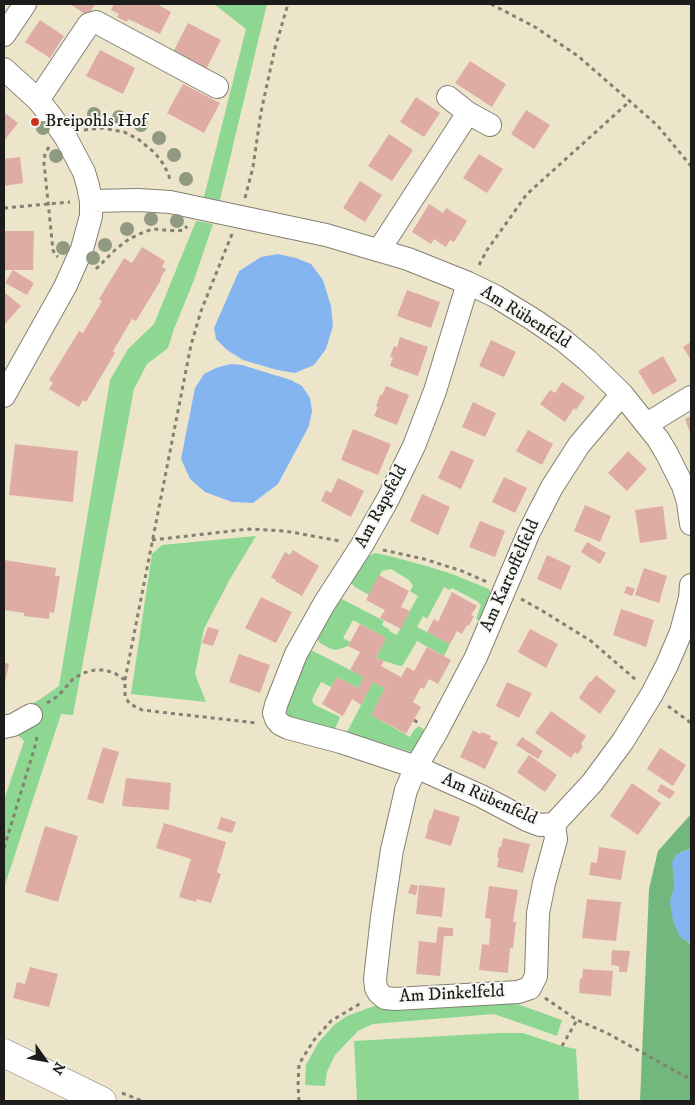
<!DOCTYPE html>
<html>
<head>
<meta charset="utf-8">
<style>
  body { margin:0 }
  #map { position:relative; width:695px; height:1105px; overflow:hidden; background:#ece5ca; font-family:"IM FELL DW Pica",serif }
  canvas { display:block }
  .frame { position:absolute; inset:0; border:5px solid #1c1c1c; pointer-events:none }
  .north { position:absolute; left:20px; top:1035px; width:50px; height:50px; -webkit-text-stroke:4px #f6f6f2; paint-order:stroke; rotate:122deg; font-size:14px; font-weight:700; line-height:20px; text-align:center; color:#1c1c1c }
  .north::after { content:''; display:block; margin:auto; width:18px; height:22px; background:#1c1c1c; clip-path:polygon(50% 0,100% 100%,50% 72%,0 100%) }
</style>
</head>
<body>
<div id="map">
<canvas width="695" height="1105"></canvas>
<div class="frame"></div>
<div class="north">N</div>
</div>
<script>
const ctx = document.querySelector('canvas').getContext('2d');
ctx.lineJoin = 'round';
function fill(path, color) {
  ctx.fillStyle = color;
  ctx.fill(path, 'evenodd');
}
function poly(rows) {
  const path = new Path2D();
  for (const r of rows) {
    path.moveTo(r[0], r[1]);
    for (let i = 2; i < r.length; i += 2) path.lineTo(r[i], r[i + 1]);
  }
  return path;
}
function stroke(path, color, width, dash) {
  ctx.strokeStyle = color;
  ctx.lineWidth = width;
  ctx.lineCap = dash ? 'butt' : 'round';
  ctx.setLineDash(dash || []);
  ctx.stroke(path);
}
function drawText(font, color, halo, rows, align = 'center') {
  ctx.font = font + ' "IM FELL DW Pica",serif';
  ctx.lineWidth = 4;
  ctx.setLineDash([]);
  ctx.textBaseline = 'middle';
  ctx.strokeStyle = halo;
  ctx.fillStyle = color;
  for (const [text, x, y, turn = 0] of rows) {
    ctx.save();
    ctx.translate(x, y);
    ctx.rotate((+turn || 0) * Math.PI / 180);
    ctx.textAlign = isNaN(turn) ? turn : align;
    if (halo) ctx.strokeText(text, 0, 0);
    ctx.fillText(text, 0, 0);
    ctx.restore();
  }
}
fill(poly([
  [214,4,267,4,219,204,203,201,246,29],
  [196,221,213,224,194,280,174,329,168,348,147,364,134,389,73,715,61,714,4,888,4,800,24,741,16,733,8,719,42,698,59,686,110,380,128,349,154,324],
  [256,536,230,579,204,629,195,674,206,702,131,694,152,554,162,545],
  [375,553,394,557,433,568,452,574,489,589,492,597,482,621,476,619,481,605,477,601,452,588,450,590,444,587,427,619,423,616,417,627,450,644,444,656,417,641,403,665,400,666,384,661,376,658,386,638,353,620,343,638,350,642,348,646,336,650,331,649,320,643,315,636,338,597,384,621,382,625,390,630,389,631,397,635,418,596,410,591,413,586,409,580,391,569,382,571,369,595,355,587,352,584,351,582,364,558],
  [309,649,364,677,358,688,337,677,331,687,321,682,313,697,312,701,314,704,317,706,340,717,335,729,288,718,286,711],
  [373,682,385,688,371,715,410,737,414,730,419,726,426,731,414,750,411,752,347,732],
  [503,999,562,1020,557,1036,494,1014,373,1024,358,1031,335,1055,327,1072,325,1086,305,1085,306,1065,318,1043,334,1025,347,1016,374,1006],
  [498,1033,523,1033,562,1046,576,1049,579,1100,357,1101,354,1041]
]), '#8dd793');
fill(poly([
  [691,814,691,849,681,852,673,863,674,880,674,890,671,897,688,943,691,944,691,1101,640,1101,649,889,658,851]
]), '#72b87d');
fill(poly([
  [278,254,296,258,311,264,323,280,331,306,333,326,326,349,314,365,295,373,277,370,243,360,227,350,216,339,214,328,239,271,261,257],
  [230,364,242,365,291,380,302,386,310,398,312,411,309,426,278,484,253,503,232,502,205,492,190,479,181,459,195,388,204,374,216,368],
  [691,849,691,944,680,937,673,921,670,902,671,897,674,890,674,880,672,863,676,855,681,852]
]), '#85b5f1');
fill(poly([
  [70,4,95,4,88,16],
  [114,4,157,4,171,12,160,34,128,19,127,22,117,17,119,14,111,10],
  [40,20,64,36,50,58,25,42],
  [188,23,221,40,205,71,172,54],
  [100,50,135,68,123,94,86,76],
  [470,61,506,84,492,107,455,83],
  [183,84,220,103,204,133,167,113],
  [416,97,440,113,424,137,400,122],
  [526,110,550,125,534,149,511,134],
  [5,113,18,123,4,141,4,114],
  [389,134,413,150,392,181,368,166],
  [479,154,503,169,487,193,463,178],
  [20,157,23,183,4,186,4,159],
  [360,181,382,195,365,222,343,208],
  [429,204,443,213,446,208,467,221,454,242,450,240,446,247,434,239,431,244,412,232],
  [5,231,34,231,33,270,5,270],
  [142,247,165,261,162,267,166,269,160,279,161,280,136,321,132,319,113,351,115,353,86,402,83,400,79,407,49,389,53,383,49,380,79,331,83,333,102,301,99,299,124,258,132,263],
  [13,270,34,283,27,295,5,283],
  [407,290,440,302,431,328,397,316],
  [4,292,21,306,4,325],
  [400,337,428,347,418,376,390,366,393,357,390,357,394,346,397,347],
  [491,340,516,352,504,377,479,366],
  [691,342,691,360,683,347],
  [663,356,677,381,653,395,638,371],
  [562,382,585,397,576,410,574,408,565,422,540,404,550,390,555,393],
  [386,386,409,395,397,425,374,416,378,407,376,407,380,395,382,395],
  [473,402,496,413,485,437,462,427],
  [691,416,691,435,685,419],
  [353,429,391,444,378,475,341,460],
  [528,430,553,444,542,465,516,451],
  [15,444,78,451,73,502,9,495],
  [451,450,474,460,461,489,438,478],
  [628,451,647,469,627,491,608,473],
  [504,477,527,488,515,513,492,502],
  [338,478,364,491,351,517,321,501,326,490,331,493],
  [422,494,450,507,438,535,410,521],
  [585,505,611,516,600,542,574,531],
  [663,506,667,539,640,543,635,510],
  [480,521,505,531,495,557,469,547],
  [587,542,606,553,600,564,581,552],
  [293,550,319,566,302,596,275,581,276,580,271,577,285,552,290,555],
  [547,555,571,566,561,590,537,579],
  [4,560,56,568,55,576,60,576,57,595,54,613,50,612,49,619,24,616,24,613,4,610],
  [644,568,667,576,659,603,635,595],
  [379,575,409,591,401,607,410,611,401,629,380,618,385,610,366,600],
  [627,586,635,589,632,596,624,593],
  [452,592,477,606,471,615,474,616,469,626,467,625,462,634,457,631,450,644,427,632,434,619,438,622],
  [261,597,292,612,276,643,245,628],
  [621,609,654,620,646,647,613,635],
  [360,624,386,638,376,658,384,661,381,666,401,677,407,667,414,671,427,647,451,660,438,684,429,679,424,689,421,687,413,702,421,707,406,734,371,715,385,688,373,682,361,705,352,699,343,716,322,704,337,677,358,688,364,677,350,670,360,652,348,646],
  [208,627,219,630,213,646,202,643],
  [530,629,558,644,546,668,518,652],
  [239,654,270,665,260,693,229,682],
  [4,662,9,664,5,682,4,682],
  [596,675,616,691,600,714,579,698,590,681,591,682],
  [507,682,532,693,519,718,496,706],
  [551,711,586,736,581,744,583,746,578,754,575,752,571,758,535,733],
  [473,730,480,734,482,732,491,736,490,739,498,742,485,769,460,757],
  [522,737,543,751,538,759,516,745],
  [103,747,119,752,103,804,87,799],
  [660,748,686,765,673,786,647,769],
  [529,755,557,775,545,792,517,772],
  [126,778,171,783,169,810,122,806],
  [632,783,661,803,638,835,610,816],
  [661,784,675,792,670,799,657,791],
  [434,809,460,817,451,846,425,838,428,829,427,829,430,819,431,820],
  [221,817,236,822,232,833,217,829],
  [164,823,226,842,217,872,221,874,211,903,197,899,196,902,179,897,191,859,156,848],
  [45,826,78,836,58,902,25,892],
  [503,838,530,844,523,873,497,867,499,858,497,857,499,847,501,847],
  [599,847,626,851,621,880,589,875,591,862,597,863],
  [411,884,418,886,416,895,408,893],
  [419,885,445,888,442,917,416,914],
  [489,886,518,890,513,922,516,922,513,948,510,948,508,973,479,970,482,944,489,945,491,919,485,918],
  [587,899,621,902,616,941,582,938],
  [438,927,453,928,453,936,444,936,440,976,416,974,419,941,436,943],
  [612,950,630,951,627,972,619,972,619,966,611,965],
  [30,967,58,974,49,1007,13,998,17,982,25,984],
  [583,969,613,971,611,996,579,993,580,978,582,979]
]), '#dfaca5');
const minor = poly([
  [4,35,25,4],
  [4,69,38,100,51,116,66,138,84,172,88,186,91,201,91,216,82,249,65,287,4,396],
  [448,97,468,113,490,125],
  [38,100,89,24,96,22,217,87],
  [91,201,138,200,170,202,326,235,408,259,468,283,495,296,534,320,563,340,587,360,622,394,658,439,667,454,683,486,688,502,691,524],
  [379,250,468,113],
  [468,283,435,391,414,446,388,499,362,545,324,604,296,654,276,705,274,713,276,719,280,724,288,728,341,742,416,767,481,796,527,820,540,825,554,824,592,783,623,741,652,694,667,665,681,632,690,598,691,585],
  [647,424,691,397],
  [4,727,13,725,31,715],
  [554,824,556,839,544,883,538,913,536,976,530,988,518,992,395,999,385,998,379,993,376,988,375,979,382,917,392,850,406,790,416,767,436,733,476,657,529,532,552,487,579,445,622,394]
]);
const major = poly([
  [4,1053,102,1101]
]);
stroke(minor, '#848073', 24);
stroke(major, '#848073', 29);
stroke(poly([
  [491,4,535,27,578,56,657,125,691,166],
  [84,130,102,128,124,132,138,139,155,153,164,165,169,176,170,182],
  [49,147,45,153,44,163,53,250,55,255,58,257],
  [245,198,253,167,261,112,275,48,288,4],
  [4,208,70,202],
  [232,234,201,311,191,345,125,680,125,697,130,704,142,710,257,723],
  [479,265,487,250,527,194,630,101],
  [96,269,116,249,129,239,144,232,153,229,176,231,184,230,187,226],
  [152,540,249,529,285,531,340,541],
  [383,550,424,559,462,571,487,582],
  [521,599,541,610,591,641,636,680],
  [47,703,58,696,73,679,83,673,95,670,105,670,116,674,125,680],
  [668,706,691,723],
  [414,720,420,724],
  [4,848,36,743,37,735],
  [545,998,577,1020,607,1033,686,1077,691,1077],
  [562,1046,577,1020],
  [122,1093,142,1101],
  [299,1101,298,1086,299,1064,314,1040,331,1021,361,1003]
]), '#848073', 3, [4, 4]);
stroke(minor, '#fff', 22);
stroke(major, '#fff', 28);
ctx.fillStyle = '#909a81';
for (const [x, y] of [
  [94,114],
  [119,117],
  [141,125],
  [43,128],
  [159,138],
  [174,155],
  [56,156],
  [186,179],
  [151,219],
  [177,221],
  [127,229],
  [105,245],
  [63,248],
  [93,258]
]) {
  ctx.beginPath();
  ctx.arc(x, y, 7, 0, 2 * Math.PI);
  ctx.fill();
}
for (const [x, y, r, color] of [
  [35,122,5,"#c8321e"]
]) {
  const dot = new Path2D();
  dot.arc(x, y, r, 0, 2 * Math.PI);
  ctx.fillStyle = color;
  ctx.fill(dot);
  stroke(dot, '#f6f6f2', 2);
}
drawText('18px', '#1c1c1c', '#f6f6f2', [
  ["Breipohls Hof",45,122]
], 'left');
drawText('18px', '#1c1c1c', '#f6f6f2', [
  ["Am Rübenfeld",525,318,32],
  ["Am Rapsfeld",382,507,-62],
  ["Am Kartoffelfeld",511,576,-66],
  ["Am Rübenfeld",489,800,24],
  ["Am Dinkelfeld",452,995,-3]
]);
</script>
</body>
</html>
